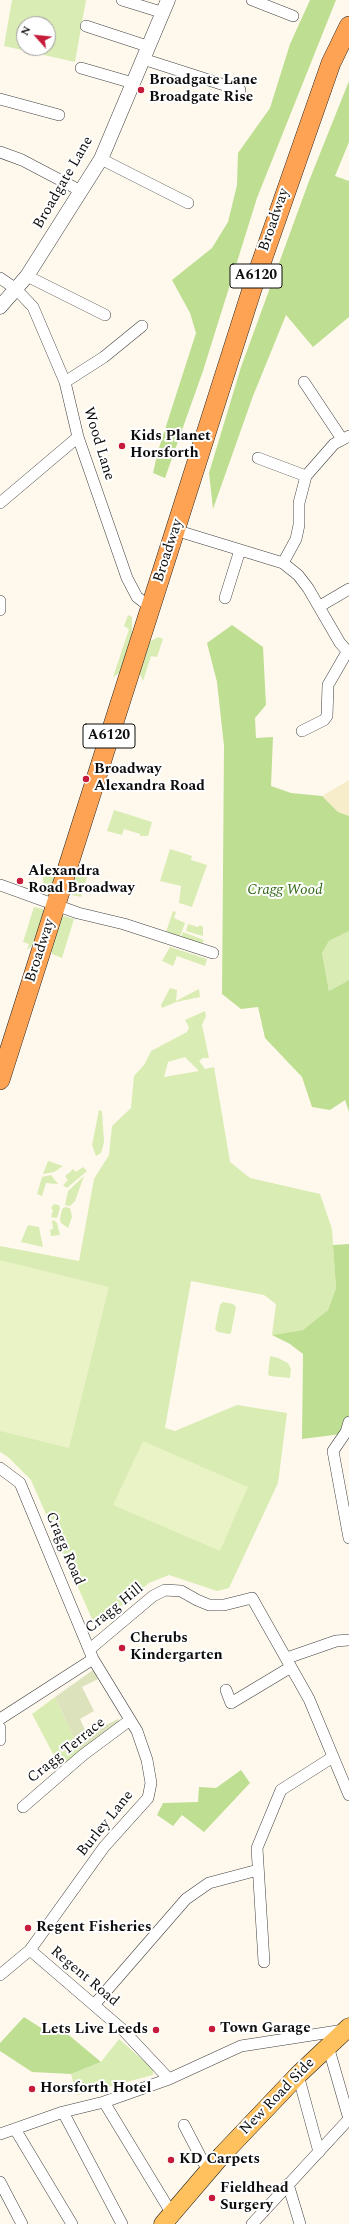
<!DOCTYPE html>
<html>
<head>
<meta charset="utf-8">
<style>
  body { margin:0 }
  #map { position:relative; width:349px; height:2224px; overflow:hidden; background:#fff9ed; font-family:Spectral,serif }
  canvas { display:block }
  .north { position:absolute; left:16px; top:16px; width:40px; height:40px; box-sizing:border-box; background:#fff; border:1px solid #9e9e9e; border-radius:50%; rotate:297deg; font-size:11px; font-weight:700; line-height:16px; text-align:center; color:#0d0d0d }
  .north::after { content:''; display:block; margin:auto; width:14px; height:18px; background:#c61b3b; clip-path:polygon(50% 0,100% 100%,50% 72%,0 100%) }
</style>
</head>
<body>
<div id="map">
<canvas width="349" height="2224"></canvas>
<div class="north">N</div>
</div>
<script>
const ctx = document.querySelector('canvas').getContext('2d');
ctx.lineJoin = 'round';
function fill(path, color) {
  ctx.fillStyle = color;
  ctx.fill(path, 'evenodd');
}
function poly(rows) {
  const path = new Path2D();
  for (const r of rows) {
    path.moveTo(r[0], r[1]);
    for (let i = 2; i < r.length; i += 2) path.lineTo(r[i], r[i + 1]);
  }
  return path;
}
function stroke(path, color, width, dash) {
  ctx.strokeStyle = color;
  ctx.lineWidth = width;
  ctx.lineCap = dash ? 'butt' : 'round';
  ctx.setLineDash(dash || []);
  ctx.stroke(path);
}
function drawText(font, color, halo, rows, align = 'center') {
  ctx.font = font + ' Spectral,serif';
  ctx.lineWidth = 4;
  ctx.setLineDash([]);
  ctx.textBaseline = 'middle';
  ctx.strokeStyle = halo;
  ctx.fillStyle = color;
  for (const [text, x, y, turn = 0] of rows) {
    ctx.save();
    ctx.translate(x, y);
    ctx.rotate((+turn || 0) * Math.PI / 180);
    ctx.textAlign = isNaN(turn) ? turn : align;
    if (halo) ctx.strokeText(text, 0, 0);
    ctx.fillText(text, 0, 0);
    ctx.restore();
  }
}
fill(poly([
  [349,780,349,816,338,812,322,796]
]), '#f7edcb');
fill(poly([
  [12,0,86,0,75,62,4,46],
  [24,24,48,24,48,48,24,48],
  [128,615,132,617,132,634,121,672,113,677,129,629,124,626],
  [158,637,163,639,157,657,151,656,143,681,139,672,149,642],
  [114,810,152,822,148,836,140,836,140,834,124,829,122,835,107,831],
  [170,849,192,856,191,860,207,865,192,907,179,903,181,886,160,881],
  [56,866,58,871,52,887,50,889,43,886,43,875,47,869,53,872],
  [90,868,81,897,72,895,71,891,75,878],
  [34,907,43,909,44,913,33,945,27,950,29,944,23,942],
  [173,911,176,912,174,918,185,923,179,939,166,932],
  [64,916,74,919,62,958,52,954,51,949,60,919],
  [188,924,198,927,200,925,203,927,203,936,186,931],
  [349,931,349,980,329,991,322,953,329,941],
  [183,932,204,940,200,947,180,940],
  [170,947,207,959,205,966,177,956,173,966,162,961],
  [170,988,177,990,176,1001,199,989,200,997,176,1002,162,1008,161,1005],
  [205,1011,206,1016,202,1025,209,1058,203,1058,199,1061,205,1069,214,1067,230,1162,250,1178,320,1194,332,1229,336,1288,328,1310,303,1330,272,1335,276,1304,264,1295,191,1281,165,1428,175,1431,237,1405,287,1413,278,1483,229,1588,217,1591,169,1575,149,1583,105,1620,95,1626,31,1480,8,1457,0,1452,0,1246,79,1261,94,1179,109,1155,112,1126,131,1108,134,1076,144,1065,151,1051,187,1032,189,1027,185,1020],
  [185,1057,199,1071,164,1077,168,1062],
  [99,1110,102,1111,104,1142,101,1153,96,1156,92,1145],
  [48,1161,63,1166,54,1172,43,1174],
  [83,1167,87,1171,67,1188,63,1185,68,1180,65,1176,69,1173,73,1169,76,1172],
  [51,1175,58,1184,46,1183,42,1196,37,1194,42,1177],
  [84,1176,75,1201,70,1206,65,1205,68,1191],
  [54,1204,59,1205,60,1208,57,1218,51,1217,53,1210,51,1208],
  [65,1207,70,1208,72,1217,68,1228,61,1223,60,1219,62,1209],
  [54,1220,57,1223,60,1235,51,1236,50,1230,53,1229,52,1221],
  [28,1225,39,1227,43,1247,21,1242],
  [223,1302,233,1304,236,1307,231,1333,229,1334,218,1332,215,1329,220,1305],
  [270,1356,278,1358,288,1363,291,1369,290,1378,270,1376,268,1374],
  [55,1697,81,1753,60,1767,32,1714],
  [119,2039,153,2069,153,2075,77,2095,71,2074,101,2062]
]), '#d9ecb3');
fill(poly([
  [310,0,336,0,257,198,203,371,165,478,153,473,158,451,196,333,190,313,172,280,212,248,228,222,237,185,238,153,270,108,290,44],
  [349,81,349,142,335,176,349,181,349,317,313,347,286,315,253,396,213,509,209,473,241,367,309,181],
  [232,625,263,647,266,705,255,718,256,738,273,737,271,786,291,793,322,796,338,812,349,816,349,931,329,941,322,953,329,991,349,980,349,1112,345,1100,330,1110,312,1107,302,1077,265,1038,258,1007,241,1009,222,994,224,746,217,682,207,643],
  [349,1244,349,1433,302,1439,303,1354,290,1344,272,1335,303,1330,328,1310,336,1288,333,1245],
  [241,1770,250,1783,204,1832,182,1815,173,1826,157,1815,163,1803,198,1802,199,1787,216,1788],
  [24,2017,52,2035,64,2031,101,2062,71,2074,32,2072,0,2051,0,2043]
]), '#bede92');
fill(poly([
  [93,1670,98,1679,82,1687,94,1711,80,1719,87,1734,118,1719,120,1724,81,1753,55,1697]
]), '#dbe2bc');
fill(poly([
  [0,1260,109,1287,69,1448,0,1431],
  [143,1441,248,1487,220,1551,113,1505]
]), '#e9f3c6');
const minor = poly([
  [122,0,161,12],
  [252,0,293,16],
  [86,26,147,46],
  [143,59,240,90],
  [81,68,133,83],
  [0,99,59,115],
  [0,152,22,160,81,191],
  [101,159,188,203],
  [27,276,105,315],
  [0,278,16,289,33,307,65,382,78,437,127,578,137,597,150,607],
  [65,382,104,357,142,326],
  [304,382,342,439],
  [258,458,306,476],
  [0,503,78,437],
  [175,530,283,563,298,575,308,588,340,643,349,653],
  [283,563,296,539,299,525,299,503,306,476,334,444,349,436],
  [225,598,240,550],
  [0,601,0,610],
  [320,606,349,589],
  [302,731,324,720,327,716,328,685,347,652],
  [0,885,78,913,124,924,213,953],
  [349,1422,346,1432,333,1451,349,1538],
  [0,1468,20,1483,93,1659,137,1731,147,1760,151,1783,148,1798,104,1847,30,1950,0,1975],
  [90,1649,153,1596,165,1590,181,1591,197,1600,209,1605,224,1605,252,1598,309,1699,349,1795],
  [287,1658,336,1641,349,1640],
  [226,1690,231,1703,291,1667],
  [0,1719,93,1659],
  [0,1728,0,1740],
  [23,1807,83,1755,130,1720],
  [30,1950,123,2030,169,2079],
  [264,1962,257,1848,281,1790,333,1757],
  [94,2005,186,1899,209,1883,258,1870],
  [328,2046,349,2119],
  [298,2075,319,2152],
  [104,2102,172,2214],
  [63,2112,122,2224],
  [184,2125,208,2171],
  [15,2129,72,2224],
  [0,2134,63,2112,104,2102,169,2079,241,2046,344,2030],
  [0,2182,22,2224],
  [288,2184,300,2224],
  [252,2224,349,2119]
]);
const tertiary = poly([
  [0,307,27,276,101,159,168,0]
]);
const primary = poly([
  [163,2224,222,2155,298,2075,349,2027]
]);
const trunk = poly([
  [0,1080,252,289,331,63,349,26]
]);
stroke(minor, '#404040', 12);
stroke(tertiary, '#404040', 15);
stroke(primary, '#1e1e1e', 19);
stroke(trunk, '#1e1e1e', 20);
stroke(minor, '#fff', 11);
stroke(tertiary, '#fff', 14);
stroke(primary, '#ffc15d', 18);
stroke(trunk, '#fea354', 19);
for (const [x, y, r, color] of [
  [141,90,4,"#c61b3b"],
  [122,446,4,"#c61b3b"],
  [86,779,4,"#c61b3b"],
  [20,881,4,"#c61b3b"],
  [122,1648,4,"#c61b3b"],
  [28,1928,4,"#c61b3b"],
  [212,2029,4,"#c61b3b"],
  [156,2030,4,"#c61b3b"],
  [32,2089,4,"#c61b3b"],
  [171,2160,4,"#c61b3b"],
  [212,2198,4,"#c61b3b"]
]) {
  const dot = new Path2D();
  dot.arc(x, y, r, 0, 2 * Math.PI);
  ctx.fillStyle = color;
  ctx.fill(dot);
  stroke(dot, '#fff', 1.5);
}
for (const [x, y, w] of [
  [256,276,52],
  [109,736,52]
]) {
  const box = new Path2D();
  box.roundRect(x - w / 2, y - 12, w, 24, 3);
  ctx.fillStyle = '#fff';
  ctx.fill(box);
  stroke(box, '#0d0d0d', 1);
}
drawText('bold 14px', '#0d0d0d', null, [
  ["A6120",256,276],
  ["A6120",109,736]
]);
drawText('bold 15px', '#0d0d0d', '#fff', [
  ["Broadgate Lane",149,81],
  ["Broadgate Rise",149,98],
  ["Kids Planet",130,437],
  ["Horsforth",130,454],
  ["Broadway",94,770],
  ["Alexandra Road",94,787],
  ["Alexandra",28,872],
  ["Road Broadway",28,889],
  ["Cherubs",130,1639],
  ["Kindergarten",130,1656],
  ["Regent Fisheries",36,1928],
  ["Town Garage",220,2029],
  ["Lets Live Leeds",148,2030,"right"],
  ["Horsforth Hotel",40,2089],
  ["KD Carpets",179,2160],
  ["Fieldhead",220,2189],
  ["Surgery",220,2206]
], 'left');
drawText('15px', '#0d0d0d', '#fff', [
  ["Broadgate Lane",64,183,-60],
  ["Broadway",275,220,-71],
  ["Wood Lane",98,444,73],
  ["Broadway",169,551,-72],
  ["Broadway",41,951,-72],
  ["Cragg Road",64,1549,67],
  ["Cragg Hill",115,1609,-39],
  ["Cragg Terrace",67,1751,-39],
  ["Burley Lane",106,1824,-51],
  ["Regent Road",84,1977,40],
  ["New Road Side",278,2097,-46]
]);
drawText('italic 15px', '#346919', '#fff', [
  ["Cragg Wood",285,891]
]);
</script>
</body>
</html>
